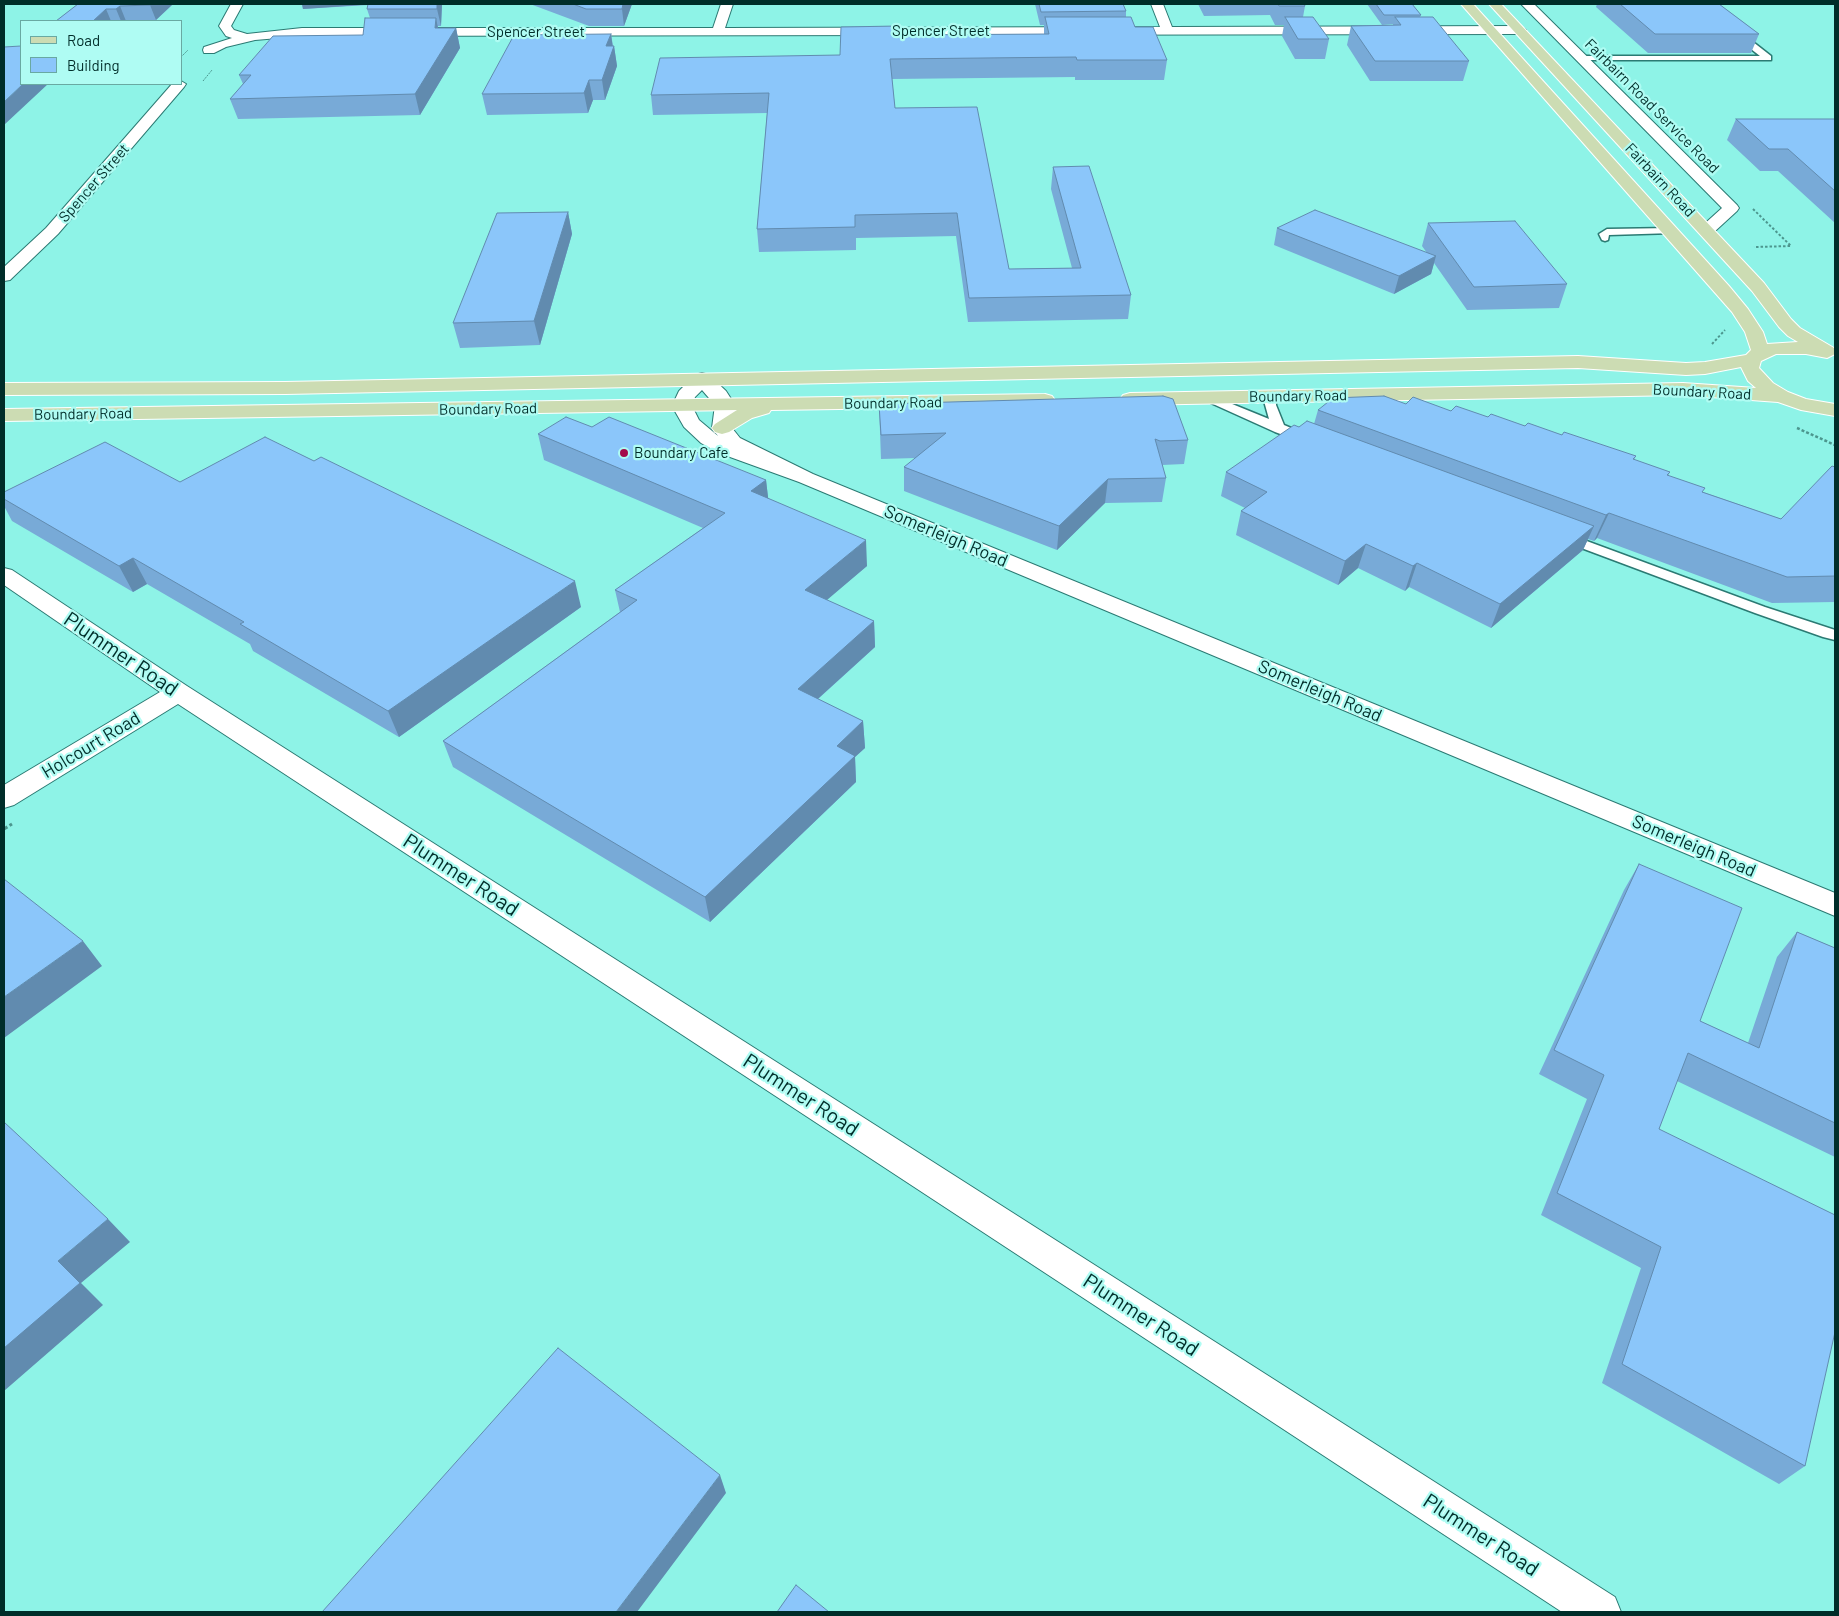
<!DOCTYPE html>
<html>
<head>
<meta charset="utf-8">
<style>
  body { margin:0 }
  #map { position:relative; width:1839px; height:1616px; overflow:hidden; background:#8ef3e7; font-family:Barlow,sans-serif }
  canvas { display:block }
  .frame { position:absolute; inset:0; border:5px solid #002d29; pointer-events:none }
  .legend { position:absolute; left:20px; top:20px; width:162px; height:65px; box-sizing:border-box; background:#affcf3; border:1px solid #69a9a2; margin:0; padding:6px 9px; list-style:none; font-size:15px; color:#002d29 }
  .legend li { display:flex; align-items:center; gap:10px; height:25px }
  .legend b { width:25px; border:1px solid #69a9a2 }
</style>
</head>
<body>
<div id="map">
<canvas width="1839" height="1616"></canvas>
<div class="frame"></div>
<ul class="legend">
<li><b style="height:6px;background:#ccdcb3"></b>Road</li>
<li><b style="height:14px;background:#8bc6fa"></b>Building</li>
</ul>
</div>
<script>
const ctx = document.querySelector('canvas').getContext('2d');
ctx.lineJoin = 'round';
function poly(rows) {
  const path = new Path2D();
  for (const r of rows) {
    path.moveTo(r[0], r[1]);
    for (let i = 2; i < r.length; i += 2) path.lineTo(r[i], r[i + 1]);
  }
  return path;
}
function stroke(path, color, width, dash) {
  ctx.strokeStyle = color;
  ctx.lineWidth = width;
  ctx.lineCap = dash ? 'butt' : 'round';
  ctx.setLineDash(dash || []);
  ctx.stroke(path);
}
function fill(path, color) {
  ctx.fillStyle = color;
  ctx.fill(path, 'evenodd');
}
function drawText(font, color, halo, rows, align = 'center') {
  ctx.font = font + ' Barlow,sans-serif';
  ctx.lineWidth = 4.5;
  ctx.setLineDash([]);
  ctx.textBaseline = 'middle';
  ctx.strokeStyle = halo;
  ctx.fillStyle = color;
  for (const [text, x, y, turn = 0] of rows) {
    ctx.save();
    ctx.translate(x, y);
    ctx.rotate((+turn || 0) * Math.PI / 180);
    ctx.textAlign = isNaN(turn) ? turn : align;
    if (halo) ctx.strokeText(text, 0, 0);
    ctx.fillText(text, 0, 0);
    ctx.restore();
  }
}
const lane = poly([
  [1733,31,1739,31,1771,56,1771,60,1581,60,1577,58,1581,56,1760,56,1733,35,1733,31],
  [1671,228,1676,231,1674,233,1609,235,1608,240,1605,241,1602,240,1599,234,1607,229,1671,228],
  [1276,393,1282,396,1276,402,1276,405,1284,425,1310,436,1312,439,1310,442,1302,442,1275,432,1202,399,1200,397,1206,394,1210,395,1269,419,1264,401,1272,394,1276,393],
  [1565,533,1765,607,1835,630,1835,640,1823,637,1755,613,1560,540,1558,537,1560,534,1565,533]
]);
const street = poly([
  [231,4,243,4,231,26,234,30,247,34,302,28,713,28,721,4,733,4,725,28,1160,27,1151,4,1163,4,1172,27,1520,26,1526,30,1520,34,302,36,255,40,226,47,214,53,204,53,203,50,204,47,232,38,226,36,219,26,231,4],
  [1521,4,1534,4,1737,205,1739,208,1737,211,1713,233,1701,233,1699,230,1701,227,1722,208,1521,4],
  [181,81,186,84,184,87,58,234,10,280,4,281,4,267,46,228,172,84,181,84,181,81],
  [702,373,709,375,726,391,735,405,732,428,740,438,813,474,1835,893,1835,916,799,482,719,453,701,443,684,427,672,406,679,391,695,375,702,373],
  [702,390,715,405,712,428,718,436,699,420,692,406,695,397,702,390],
  [4,568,12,570,187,686,1615,1597,1621,1612,1562,1612,178,704,14,805,4,808,4,785,160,692,4,585,4,568]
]);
const primary = poly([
  [1461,4,1473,4,1729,286,1748,309,1763,332,1767,344,1798,342,1788,336,1779,327,1752,291,1489,4,1501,4,1764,283,1791,319,1800,328,1834,348,1835,354,1827,358,1806,354,1776,354,1761,361,1759,368,1773,383,1788,392,1806,399,1835,404,1835,416,1801,410,1778,402,1683,395,1130,405,1123,403,1120,399,1123,395,1130,393,1683,383,1756,388,1748,381,1741,367,1705,374,1686,375,1578,368,285,394,4,395,4,383,285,382,1578,356,1686,363,1705,362,1746,355,1751,350,1745,332,1732,312,1461,4],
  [1045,394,1052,396,1055,400,1052,404,1045,406,771,410,769,413,752,418,729,432,722,434,715,432,712,428,715,424,737,410,4,421,4,409,1045,394]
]);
stroke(lane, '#2b7a73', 3);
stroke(street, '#2b7a73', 2);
stroke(primary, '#fff', 2);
stroke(poly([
  [181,57,188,50],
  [203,81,212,70]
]), '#4c968e', 1, [2, 1]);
stroke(poly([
  [1753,209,1791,246,1754,247],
  [1712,344,1725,330]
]), '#4c968e', 2, [2.5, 2]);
stroke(poly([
  [1797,428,1835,445]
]), '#4c968e', 2.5, [3, 2]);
stroke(poly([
  [4,829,12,824]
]), '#4c968e', 3, [4, 2.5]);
fill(lane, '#fff');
fill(street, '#fff');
fill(primary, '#ccdcb3');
fill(poly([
  [78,4,173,4,156,20,126,21,56,21],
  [302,4,442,4,441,26,438,26,438,28,456,28,460,48,420,115,238,119,230,99,243,84,239,75,363,35,370,18,367,9,368,5,303,9],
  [530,4,632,4,624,26,589,26],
  [1035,4,1123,4,1126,11,1126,17,1167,60,1164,80,1075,80,1075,77,892,79,895,108,1009,269,1072,268,1051,189,1053,167,1131,295,1128,319,968,322,956,236,856,238,856,250,759,252,757,229,767,113,653,115,651,95,840,55,897,35,1044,34,1044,25,1040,25],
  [1198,4,1304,4,1305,6,1303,17,1329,39,1325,59,1295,59,1282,36,1284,25,1275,25,1270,15,1204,16],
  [1367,4,1412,4,1421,15,1420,17,1469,61,1463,81,1370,81,1347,45,1351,26,1393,25,1393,24,1382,25],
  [1597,4,1719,4,1759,34,1751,53,1648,53,1596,7],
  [611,34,613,46,614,46,617,66,605,100,593,100,588,113,487,115,482,94],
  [1736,119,1835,119,1835,223,1778,171,1760,171,1727,140],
  [568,212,572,234,540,345,460,348,453,323],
  [1428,223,1567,284,1559,308,1467,310,1434,263,1431,274,1394,294,1274,245,1277,228,1427,253,1422,246],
  [879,404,1188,440,1184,464,1162,465,1166,478,1162,502,1105,503,1057,550,904,491,904,467,916,458,881,459],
  [1406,404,1488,417,1562,435,1636,456,1634,460,1670,472,1668,476,1703,492,1781,519,1835,467,1835,602,1772,603,1597,538,1594,541,1588,539,1583,550,1491,628,1409,587,1405,591,1358,568,1338,585,1236,535,1241,511,1245,508,1221,496,1226,472,1299,427,1314,424,1318,410],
  [592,427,766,480,768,498,867,566,826,600,874,621,875,647,818,699,863,721,865,748,855,757,856,782,710,922,453,767,443,741,620,612,615,590,703,528,544,460,538,434],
  [180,482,581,607,399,737,253,651,250,644,147,584,133,592,12,521,4,506,4,492],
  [1639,864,1700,1021,1748,1043,1777,957,1797,932,1835,948,1835,1157,1677,1081,1659,1129,1805,1466,1779,1484,1602,1383,1641,1268,1541,1215,1587,1099,1539,1074,1624,890]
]), '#78aad7');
fill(poly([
  [151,4,173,4,156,20,150,5],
  [302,4,375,4,303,9],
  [437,4,442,4,441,26,437,9],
  [623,4,632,4,624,26,622,9],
  [120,6,126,21,121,21,116,9],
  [106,9,111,21,93,21],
  [436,18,440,38,435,28],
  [456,28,460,48,420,115,415,94],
  [611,34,613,49,614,46,617,66,605,100,602,80,606,46],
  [589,80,593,100,588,113,584,93],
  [23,84,48,84,4,125,4,102],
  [568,212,572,234,540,345,534,321],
  [1436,256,1431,274,1394,294,1399,276],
  [1108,479,1105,503,1057,550,1059,526],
  [766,480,769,505,751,491],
  [1609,513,1597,538,1594,541,1606,515],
  [1594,526,1583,550,1491,628,1500,604],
  [866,540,867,566,807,617,805,590],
  [1366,544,1358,568,1338,585,1345,561],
  [133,558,147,584,133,592,119,566],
  [1417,563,1409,587,1405,591,1413,566],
  [575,581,581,607,399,737,388,711],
  [874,621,875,647,800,715,798,689],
  [863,721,865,748,855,757,856,782,710,922,705,897,837,746],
  [83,941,102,966,4,1038,4,997],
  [108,1219,130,1242,81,1283,103,1305,4,1391,4,1348,58,1261],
  [720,1475,726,1493,637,1612,616,1612]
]), '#618baf');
const building = poly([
  [78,4,151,4,150,5,120,6,116,9,106,9,93,21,56,21,78,4],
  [368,4,437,4,437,9,367,9,368,4],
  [573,4,623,4,622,9,586,9,573,4],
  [1039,4,1123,4,1126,11,1041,12,1039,4],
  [1278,4,1304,4,1305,6,1279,6,1278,4],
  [1376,4,1412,4,1421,15,1384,15,1376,4],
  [1620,4,1719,4,1759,34,1655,34,1620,4],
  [1045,17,1131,17,1135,27,1153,27,1167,60,1077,60,1076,57,890,59,895,108,977,107,1009,269,1081,268,1053,167,1089,166,1131,295,969,298,957,213,855,215,855,227,757,229,769,93,651,95,660,58,840,55,841,27,897,26,897,35,1049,34,1045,17],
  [1285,17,1313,17,1329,39,1298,39,1285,17],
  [1395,17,1433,17,1469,61,1375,61,1351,26,1401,25,1395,17],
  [365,18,436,18,435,28,456,28,415,94,230,99,251,75,239,75,273,36,363,35,365,18],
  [611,34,606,46,614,46,602,80,589,80,584,93,482,94,514,35,611,34],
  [21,46,21,84,23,84,4,102,4,47,21,46],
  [1736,119,1835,119,1835,191,1788,149,1769,149,1736,119],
  [1315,210,1436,256,1399,276,1277,228,1315,210],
  [568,212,534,321,453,323,497,213,568,212],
  [1515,221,1567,284,1474,287,1428,223,1515,221],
  [1163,396,1173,399,1188,440,1160,441,1155,439,1166,478,1108,479,1059,526,904,467,946,433,881,435,879,404,1163,396],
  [1384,396,1406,404,1413,397,1451,411,1456,406,1488,417,1491,414,1525,426,1528,423,1562,435,1564,432,1636,456,1633,459,1670,472,1667,475,1705,488,1702,492,1781,519,1832,466,1835,467,1835,576,1787,577,1609,513,1606,515,1318,410,1333,398,1384,396],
  [566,417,592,427,609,417,766,480,751,491,866,540,805,590,874,621,798,689,863,721,837,746,855,756,705,897,443,741,637,600,615,590,725,513,538,434,566,417],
  [1307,421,1594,526,1500,604,1417,563,1413,566,1366,544,1345,561,1241,511,1267,492,1226,472,1294,425,1299,427,1307,421],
  [265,437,314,461,321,457,575,581,388,711,240,624,244,622,133,558,119,566,4,499,4,492,105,442,180,482,265,437],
  [1639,864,1742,908,1700,1021,1759,1048,1797,932,1835,948,1835,1123,1688,1053,1659,1129,1835,1215,1835,1332,1805,1466,1622,1364,1661,1247,1557,1193,1604,1075,1554,1050,1639,864],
  [4,879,83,941,4,997,4,879],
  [4,1122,108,1219,58,1261,80,1283,4,1348,4,1122],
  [558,1348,720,1475,616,1612,322,1612,558,1348],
  [796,1585,829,1612,777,1612,796,1585]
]);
fill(building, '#8bc6fa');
stroke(building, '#618baf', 1);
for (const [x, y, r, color] of [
  [624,453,5,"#a30b49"]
]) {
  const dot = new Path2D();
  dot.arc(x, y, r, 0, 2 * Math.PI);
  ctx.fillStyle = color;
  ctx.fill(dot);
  stroke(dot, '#affcf3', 2);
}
drawText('15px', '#002d29', '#affcf3', [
  ["Spencer Street",941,31],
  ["Spencer Street",536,32],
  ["Fairbairn Road Service Road",1652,106,45],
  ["Fairbairn Road",1660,180,47],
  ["Spencer Street",94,183,-49],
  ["Boundary Road",1702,392,3],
  ["Boundary Road",1298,396,-1],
  ["Boundary Road",893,403,-1],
  ["Boundary Road",488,409,-1],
  ["Boundary Road",83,414,-1]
]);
drawText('15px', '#002d29', '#affcf3', [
  ["Boundary Cafe",634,453]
], 'left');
drawText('18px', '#002d29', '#affcf3', [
  ["Somerleigh Road",946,536,23],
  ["Somerleigh Road",1320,691,23],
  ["Holcourt Road",91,745,-31],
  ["Somerleigh Road",1694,846,23]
]);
drawText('21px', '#002d29', '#affcf3', [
  ["Plummer Road",121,654,34],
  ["Plummer Road",461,875,33],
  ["Plummer Road",801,1095,33],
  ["Plummer Road",1141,1315,33],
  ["Plummer Road",1481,1535,33]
]);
</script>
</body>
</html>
